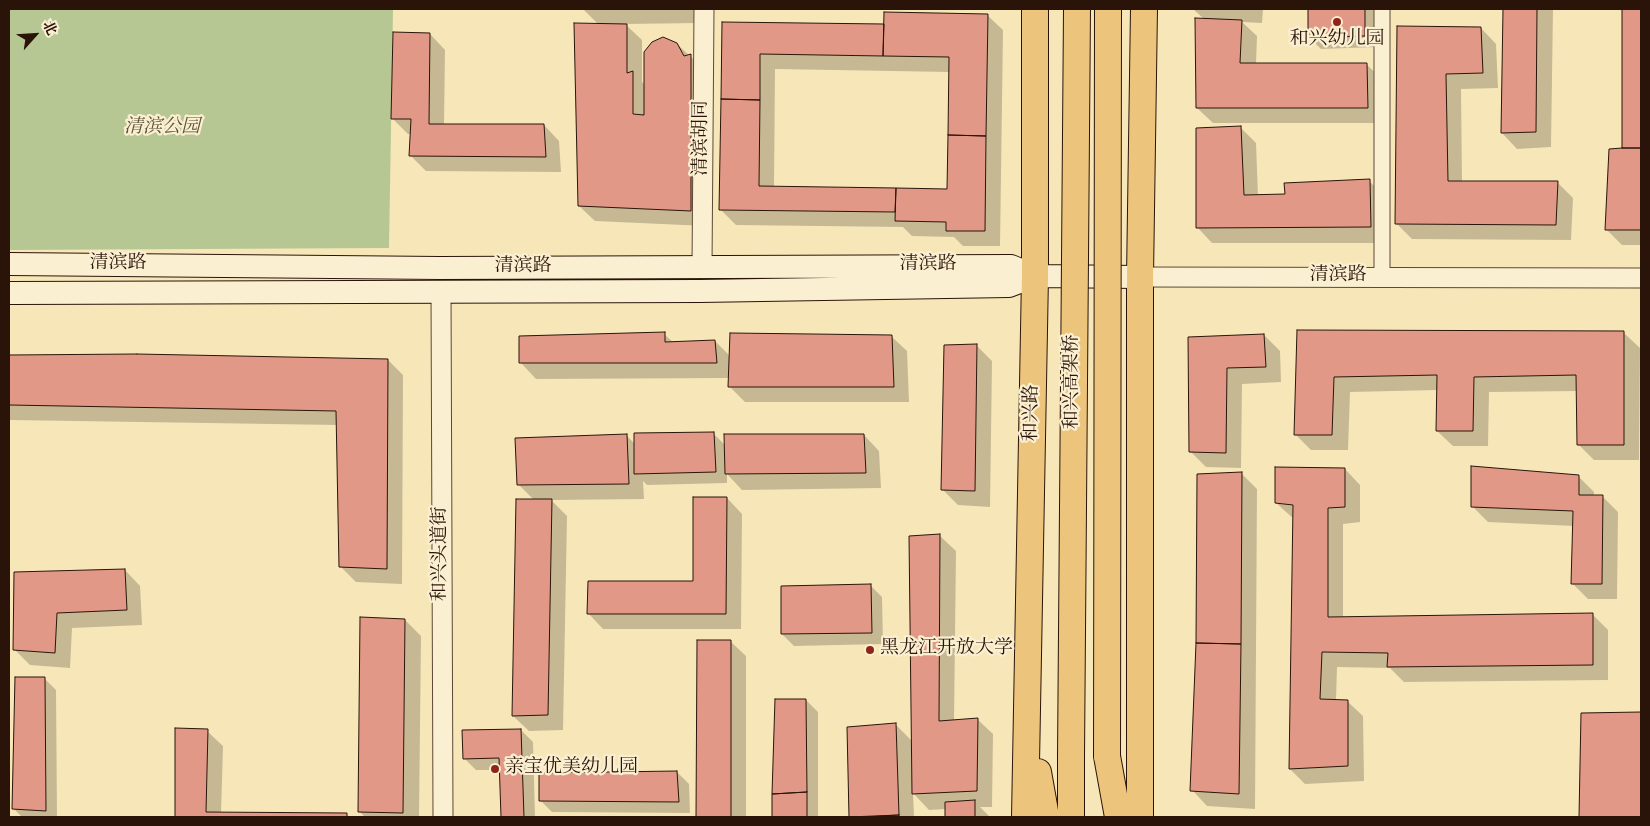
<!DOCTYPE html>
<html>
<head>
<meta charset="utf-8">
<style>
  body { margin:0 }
  #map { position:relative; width:1650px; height:826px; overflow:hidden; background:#f7e7b8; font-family:"Sorts Mill Goudy","Noto Serif SC",serif }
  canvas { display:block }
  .frame { position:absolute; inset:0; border:10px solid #2a140a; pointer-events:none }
  .north { position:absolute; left:10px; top:10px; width:50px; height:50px; -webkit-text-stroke:4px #faefd1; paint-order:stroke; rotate:64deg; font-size:14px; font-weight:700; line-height:20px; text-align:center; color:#2a140a }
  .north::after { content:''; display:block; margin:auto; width:18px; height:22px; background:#2a140a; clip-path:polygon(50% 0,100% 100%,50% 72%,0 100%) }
</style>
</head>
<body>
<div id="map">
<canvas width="1650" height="826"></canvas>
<div class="frame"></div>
<div class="north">北</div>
</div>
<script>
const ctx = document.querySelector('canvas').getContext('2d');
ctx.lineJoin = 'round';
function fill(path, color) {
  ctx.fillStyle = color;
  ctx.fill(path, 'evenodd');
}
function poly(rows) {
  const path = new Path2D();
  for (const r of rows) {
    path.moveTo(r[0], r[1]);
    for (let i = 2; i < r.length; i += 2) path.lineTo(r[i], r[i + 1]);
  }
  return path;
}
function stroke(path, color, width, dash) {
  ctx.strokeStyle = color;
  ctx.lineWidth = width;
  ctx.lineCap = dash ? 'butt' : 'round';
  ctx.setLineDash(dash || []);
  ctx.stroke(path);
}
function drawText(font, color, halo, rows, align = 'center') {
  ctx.font = font + ' "Sorts Mill Goudy","Noto Serif SC",serif';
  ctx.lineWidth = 4.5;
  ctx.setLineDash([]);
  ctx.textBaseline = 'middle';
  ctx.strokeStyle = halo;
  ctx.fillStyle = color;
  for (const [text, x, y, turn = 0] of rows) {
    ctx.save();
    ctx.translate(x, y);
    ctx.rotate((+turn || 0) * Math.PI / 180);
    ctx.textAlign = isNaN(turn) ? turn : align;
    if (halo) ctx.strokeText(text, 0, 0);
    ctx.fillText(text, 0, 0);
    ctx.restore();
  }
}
fill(poly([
  [9,9,393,9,389,248,9,250]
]), '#b7c793');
fill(poly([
  [583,9,700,9,700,23,625,24,642,40,642,82,645,85,677,44,706,71,706,226,595,221,579,206,599,25],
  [1193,9,1263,9,1262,23,1242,22,1257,36,1256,64,1366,64,1382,79,1383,123,1213,123,1197,108,1204,19],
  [1310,9,1377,9,1377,47,1321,49,1309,37],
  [1504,9,1553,9,1551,147,1517,149,1502,133],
  [1624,9,1641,9,1641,245,1622,245,1607,230,1624,149],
  [987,15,1003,30,1000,246,963,246,954,237,912,236,903,227,736,225,720,209,723,23,885,26],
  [775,69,950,72,948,190,774,188],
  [1399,28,1481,28,1496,44,1498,88,1461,89,1462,182,1558,183,1573,198,1571,240,1412,239,1396,223],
  [430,34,445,50,444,125,544,125,559,141,561,172,426,171,411,156,412,134,408,134,393,119],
  [1240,127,1256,143,1258,196,1286,195,1369,181,1385,196,1386,243,1212,243,1197,227],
  [1298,331,1624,333,1640,348,1639,460,1594,460,1578,444,1578,391,1489,392,1488,446,1453,446,1437,431,1438,390,1350,392,1348,450,1311,450,1295,434],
  [664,334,674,343,715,341,730,356,891,336,907,351,909,402,745,402,729,386,729,378,536,379,521,363],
  [1264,335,1280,351,1281,382,1242,384,1241,468,1206,467,1190,451,1189,339],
  [976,345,992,361,990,507,958,505,942,489],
  [137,355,388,360,403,375,402,584,356,582,341,567,338,425,9,420,9,356],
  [713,433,726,446,864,435,879,451,881,488,742,490,727,474,727,483,647,485,643,481,644,499,551,500,567,516,563,730,529,731,513,716,534,500,518,484,626,435,635,444],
  [1345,469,1360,485,1360,522,1343,524,1343,618,1592,614,1608,630,1608,680,1404,682,1390,668,1337,667,1336,700,1347,701,1363,716,1364,781,1305,784,1290,769,1294,519,1276,503],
  [1242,474,1257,489,1255,809,1207,806,1192,790],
  [1578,476,1594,492,1594,497,1603,497,1618,512,1617,599,1588,599,1572,583,1574,526,1488,522,1472,506],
  [727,498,742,514,741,629,603,629,588,613,694,582],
  [940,536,956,551,954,721,977,719,993,734,992,807,980,807,990,817,946,817,946,809,929,810,913,793,914,817,849,817,848,728,895,724,913,742],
  [125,570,140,586,142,625,72,628,70,668,30,665,14,649,15,573],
  [870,585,882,597,883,644,794,646,782,634],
  [405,620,421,636,419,817,365,817,359,811],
  [730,641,746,656,746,817,697,817,698,642],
  [44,678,56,690,57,817,22,817,14,809],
  [806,700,818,712,818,817,773,817,773,794],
  [1641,713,1641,817,1580,817,1582,714],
  [176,729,207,731,223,746,221,814,347,815,349,817,176,817],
  [521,730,533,742,535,817,502,817,500,770,476,770,464,758],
  [677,772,689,784,690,813,552,812,540,800]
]), '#0003');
const building = poly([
  [1308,9,1365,9,1365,36,1308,38,1308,9],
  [1503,9,1537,9,1536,132,1501,133,1503,9],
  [1622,9,1641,9,1641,148,1622,148,1622,9],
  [884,12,988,14,986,136,948,135,949,57,883,56,884,12],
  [1195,18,1242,20,1240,63,1367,63,1368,108,1196,108,1195,18],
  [722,22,884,24,883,56,760,54,760,100,721,99,722,22],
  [574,23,627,24,627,73,633,71,633,114,644,115,644,52,652,42,663,37,677,43,684,56,691,54,691,211,578,206,574,23],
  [1397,26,1481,27,1483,73,1446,74,1448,181,1558,181,1556,225,1395,224,1397,26],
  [393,32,430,33,429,124,544,124,546,157,409,156,411,119,391,119,393,32],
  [721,99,760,100,759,186,896,188,895,212,719,210,721,99],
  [1241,126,1244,195,1285,194,1284,183,1370,179,1371,227,1196,228,1196,128,1241,126],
  [948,135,986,136,985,231,946,231,946,222,895,221,896,188,947,189,948,135],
  [1622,148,1641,148,1641,230,1605,230,1609,149,1622,148],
  [1297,330,1624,331,1624,445,1577,445,1576,375,1474,377,1473,431,1436,431,1437,375,1334,377,1332,435,1294,435,1297,330],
  [665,332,665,342,715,340,717,363,519,363,519,336,665,332],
  [730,333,892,335,894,387,728,387,730,333],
  [1264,334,1266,367,1227,368,1226,453,1189,452,1188,337,1264,334],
  [977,344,975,491,941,490,944,345,977,344],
  [137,354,388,359,387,569,339,567,336,411,9,405,9,355,137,354],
  [714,432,716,472,634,474,634,433,714,432],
  [627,434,629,484,517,485,515,438,627,434],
  [724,434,864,434,866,473,725,474,724,434],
  [1471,466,1579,475,1579,495,1603,495,1602,584,1571,584,1573,511,1471,507,1471,466],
  [1275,467,1345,468,1345,507,1328,508,1328,617,1593,613,1593,665,1387,667,1388,653,1322,652,1320,699,1348,700,1348,766,1289,769,1293,505,1275,503,1275,467],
  [1242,472,1241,644,1196,643,1197,474,1242,472],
  [693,497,727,497,726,614,587,614,588,581,693,581,693,497],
  [516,499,552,499,548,715,512,716,516,499],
  [940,534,939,721,978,718,977,791,912,794,909,536,940,534],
  [125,569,127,610,57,613,55,653,13,650,14,572,125,569],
  [871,584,872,633,781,634,781,586,871,584],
  [360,617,405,619,403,813,358,812,360,617],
  [697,640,731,640,731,817,696,817,697,640],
  [1196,643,1241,644,1239,794,1190,791,1196,643],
  [15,677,45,677,46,811,12,809,15,677],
  [775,699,806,699,807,792,772,794,775,699],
  [1641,712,1641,817,1579,817,1581,713,1641,712],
  [896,723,899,815,849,817,847,727,896,723],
  [175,728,208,729,206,812,347,813,347,817,175,817,175,728],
  [521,729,524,817,501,817,499,758,463,759,462,730,521,729],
  [677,771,679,802,539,801,539,773,677,771],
  [807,792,807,817,772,817,772,794,807,792],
  [975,800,975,817,945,817,945,802,975,800],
  [899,815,899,817,865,817,899,815]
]);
fill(building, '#e19886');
stroke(building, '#2a140a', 1);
const minor = poly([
  [1382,277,1382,9]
]);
const tertiary = poly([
  [702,267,704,9],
  [1140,277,1641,278],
  [441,291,443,817]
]);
const secondary = poly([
  [9,264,440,268,1011,266,1035,276,1140,277],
  [9,293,700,291,1009,286,1035,276]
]);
const trunk = poly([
  [1107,756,1118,817],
  [1038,772,1046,817],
  [1025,817,1035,276,1035,9],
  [1071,817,1071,756],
  [1140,817,1140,277,1144,9]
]);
stroke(minor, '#5d4936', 17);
stroke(tertiary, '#5d4936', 21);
stroke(secondary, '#2a140a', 24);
stroke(trunk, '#2a140a', 28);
stroke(minor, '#faefd1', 15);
stroke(tertiary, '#faefd1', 19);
stroke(secondary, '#faefd1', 22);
stroke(trunk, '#ecc47c', 26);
const trunkBridge = poly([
  [1071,756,1077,9],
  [1107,756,1108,9]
]);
stroke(trunkBridge, '#2a140a', 28, []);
stroke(trunkBridge, '#ecc47c', 26);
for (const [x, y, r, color] of [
  [1337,22,5,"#8f2418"],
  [870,650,5,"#8f2418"],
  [495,769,5,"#8f2418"]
]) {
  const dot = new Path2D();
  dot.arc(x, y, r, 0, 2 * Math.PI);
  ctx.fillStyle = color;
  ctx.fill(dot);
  stroke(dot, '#faefd1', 2);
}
drawText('19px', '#2a140a', '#faefd1', [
  ["和兴幼儿园",1337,41,"center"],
  ["黑龙江开放大学",880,650],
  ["亲宝优美幼儿园",505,769]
], 'left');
drawText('italic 19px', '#5b533a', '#faefd1', [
  ["清滨公园",162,129]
]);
drawText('19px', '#2a140a', '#faefd1', [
  ["清滨胡同",703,138,-90],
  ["清滨路",118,265],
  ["清滨路",928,266],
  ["清滨路",523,268],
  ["清滨路",1338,277],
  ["和兴高架桥",1074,382,-90],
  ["和兴路",1033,413,-89],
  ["和兴头道街",442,554,-90]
]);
</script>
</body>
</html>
